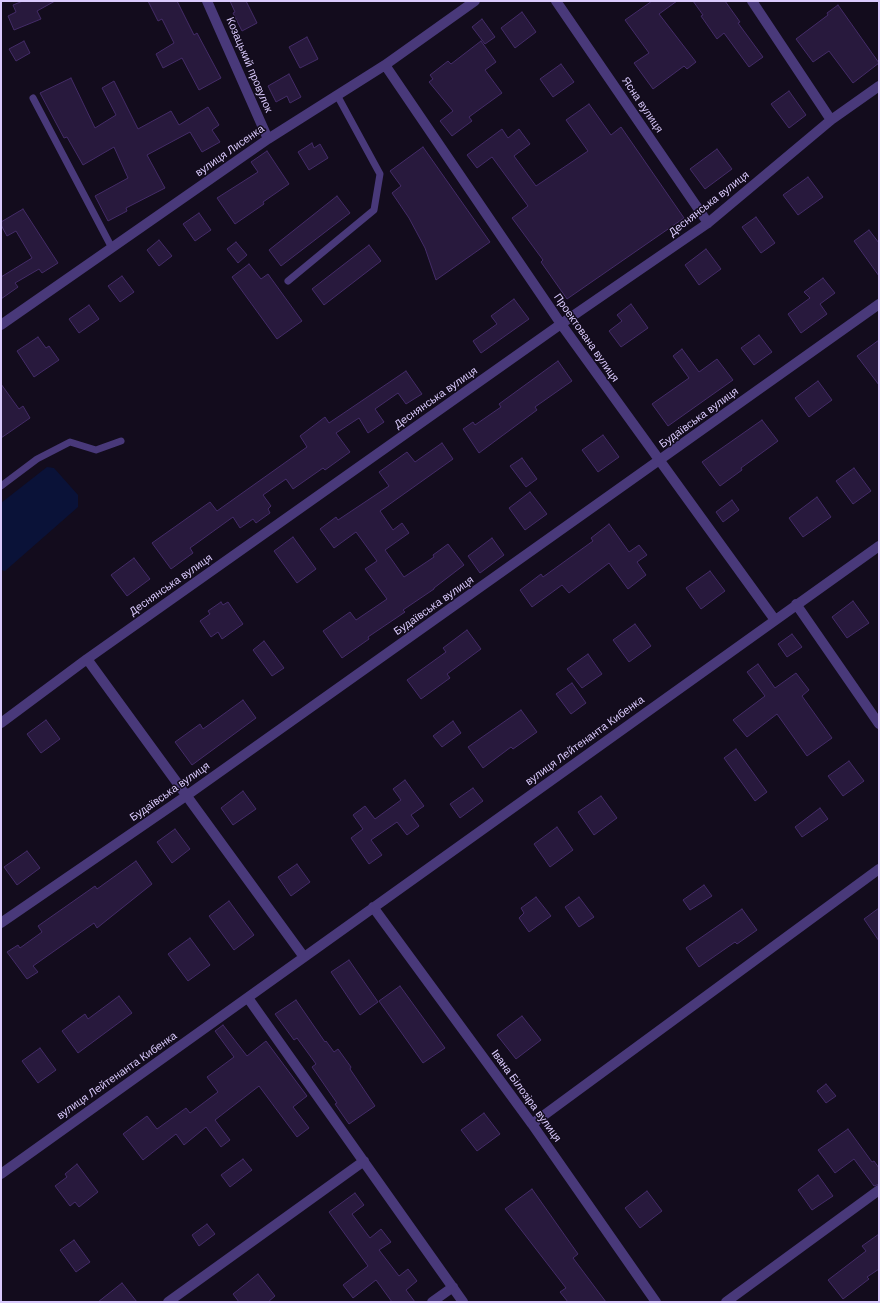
<!DOCTYPE html>
<html>
<head>
<meta charset="utf-8">
<style>
  body { margin:0 }
  #map { position:relative; width:880px; height:1303px; overflow:hidden; background:#130c1d; font-family:Arial,sans-serif }
  canvas { display:block }
  .frame { position:absolute; inset:0; border:2px solid #dacafd; pointer-events:none }
</style>
</head>
<body>
<div id="map">
<canvas width="880" height="1303"></canvas>
<div class="frame"></div>
</div>
<script>
const ctx = document.querySelector('canvas').getContext('2d');
ctx.lineJoin = 'round';
function fill(path, color) {
  ctx.fillStyle = color;
  ctx.fill(path, 'evenodd');
}
function poly(rows) {
  const path = new Path2D();
  for (const r of rows) {
    path.moveTo(r[0], r[1]);
    for (let i = 2; i < r.length; i += 2) path.lineTo(r[i], r[i + 1]);
  }
  return path;
}
function stroke(path, color, width, dash) {
  ctx.strokeStyle = color;
  ctx.lineWidth = width;
  ctx.lineCap = dash ? 'butt' : 'round';
  ctx.setLineDash(dash || []);
  ctx.stroke(path);
}
function drawText(font, color, halo, rows, align = 'center') {
  ctx.font = font + ' Arial,sans-serif';
  ctx.lineWidth = 3;
  ctx.setLineDash([]);
  ctx.textBaseline = 'middle';
  ctx.strokeStyle = halo;
  ctx.fillStyle = color;
  for (const [text, x, y, turn = 0] of rows) {
    ctx.save();
    ctx.translate(x, y);
    ctx.rotate((+turn || 0) * Math.PI / 180);
    ctx.textAlign = isNaN(turn) ? turn : align;
    if (halo) ctx.strokeText(text, 0, 0);
    ctx.fillText(text, 0, 0);
    ctx.restore();
  }
}
fill(poly([
  [47,467,54,468,78,495,78,507,5,571,1,570,1,503]
]), '#0a1238');
const building = poly([
  [23,1,55,1,37,11,41,19,14,30,8,16,16,12,13,5,23,1],
  [148,1,177,1,194,35,197,33,221,78,199,90,182,58,163,68,156,54,174,43,162,19,158,21,148,1],
  [230,1,246,1,257,23,242,31,233,13,235,12,230,1],
  [652,1,677,1,659,14,696,62,687,69,684,66,653,89,634,63,649,53,625,20,652,1],
  [693,1,725,1,740,22,738,23,763,57,749,67,724,33,717,39,701,16,703,15,693,1],
  [838,5,879,63,853,83,829,51,813,62,796,39,828,15,827,13,838,5],
  [522,12,536,32,515,48,501,28,522,12],
  [482,19,495,37,485,44,472,27,482,19],
  [307,37,318,59,300,68,289,47,307,37],
  [24,41,30,53,16,61,9,49,24,41],
  [481,41,496,62,485,70,502,93,469,117,472,121,452,136,440,121,453,111,429,82,433,79,430,75,448,61,451,64,481,41],
  [561,64,574,82,553,97,540,79,561,64],
  [289,74,301,97,290,103,287,96,276,102,268,86,289,74],
  [71,78,95,128,116,115,102,88,114,81,138,129,171,111,179,125,208,107,219,125,212,130,220,142,202,152,190,132,147,155,165,188,126,208,127,211,108,221,95,196,128,178,114,147,83,165,67,137,64,138,40,93,71,78],
  [789,91,806,115,789,128,771,104,789,91],
  [589,104,611,135,621,127,684,218,567,299,541,262,543,260,512,218,528,206,492,157,477,168,467,155,502,129,508,138,519,129,530,144,514,156,536,186,588,151,566,120,589,104],
  [312,143,314,148,320,144,328,158,309,170,298,152,312,143],
  [423,147,490,242,436,280,425,248,409,218,392,193,401,186,390,171,423,147],
  [717,149,732,169,705,189,690,169,717,149],
  [267,151,289,184,263,202,264,204,235,224,217,198,258,172,251,162,267,151],
  [808,177,823,197,798,215,783,195,808,177],
  [337,196,350,213,281,266,269,250,337,196],
  [23,209,58,263,42,273,39,269,15,283,18,287,1,299,1,277,32,258,16,231,7,236,1,225,1,222,23,209],
  [199,213,211,230,195,241,183,224,199,213],
  [756,217,775,243,761,253,742,227,756,217],
  [869,230,879,243,879,276,854,241,869,230],
  [159,240,172,256,159,266,147,250,159,240],
  [236,242,247,255,238,263,227,249,236,242],
  [369,245,381,261,324,305,312,289,369,245],
  [706,249,721,269,699,285,685,265,706,249],
  [249,264,261,279,268,274,302,321,277,339,232,277,249,264],
  [122,276,134,292,120,302,108,286,122,276],
  [823,278,835,293,820,304,827,314,801,333,788,314,810,298,804,292,823,278],
  [514,299,529,319,481,353,473,341,497,324,491,316,514,299],
  [631,304,648,328,621,347,609,331,622,321,617,315,631,304],
  [89,305,99,319,79,333,69,319,89,305],
  [759,335,772,352,754,365,741,348,759,335],
  [38,337,46,348,49,346,59,360,34,377,17,351,38,337],
  [879,340,879,385,857,356,879,340],
  [682,349,699,372,717,359,733,380,668,426,652,404,689,378,673,356,682,349],
  [558,361,572,381,535,407,537,410,479,453,463,429,473,422,475,425,501,407,499,404,558,361],
  [406,371,422,394,406,404,398,393,375,409,384,422,368,433,359,418,336,433,350,452,325,470,323,468,293,489,286,479,263,495,271,506,268,509,270,513,256,523,253,519,240,528,233,517,190,548,193,553,171,569,152,543,210,502,217,511,307,447,300,436,325,417,329,423,406,371],
  [818,381,832,400,809,417,795,398,818,381],
  [1,384,19,409,23,406,30,418,1,438,1,384],
  [762,420,778,441,741,468,742,470,720,486,702,462,762,420],
  [603,435,619,457,598,472,582,450,603,435],
  [442,443,453,459,380,511,393,530,402,523,409,533,385,550,404,577,434,557,433,555,448,544,464,565,434,588,434,589,403,610,405,612,368,637,369,639,342,658,323,631,350,612,356,620,387,599,365,569,377,561,356,532,334,548,320,529,336,517,338,520,389,486,379,472,407,452,415,462,442,443],
  [522,458,537,479,526,487,510,466,522,458],
  [854,468,871,491,853,504,836,481,854,468],
  [530,492,547,514,525,530,509,508,530,492],
  [817,497,831,517,803,537,789,518,817,497],
  [732,500,739,510,723,522,716,512,732,500],
  [609,524,629,552,639,545,647,555,637,562,646,575,628,589,609,563,569,593,562,585,532,607,520,590,541,574,543,577,593,541,591,538,609,524],
  [293,537,316,569,297,583,274,551,293,537],
  [492,538,504,555,480,573,468,556,492,538],
  [134,558,150,579,127,596,111,575,134,558],
  [710,571,725,591,701,609,686,588,710,571],
  [853,601,869,623,847,638,832,617,853,601],
  [221,602,223,605,228,602,243,624,222,639,218,632,211,637,200,621,210,614,208,611,221,602],
  [635,624,651,646,629,662,613,640,635,624],
  [467,630,481,649,447,674,450,678,421,699,407,680,446,652,443,648,467,630],
  [792,634,802,647,787,657,778,644,792,634],
  [264,641,284,668,272,676,253,650,264,641],
  [588,654,602,674,582,688,567,669,588,654],
  [758,664,775,688,796,673,809,690,802,696,832,738,807,756,777,714,747,737,733,720,765,696,747,672,758,664],
  [572,683,586,703,571,714,556,694,572,683],
  [243,700,256,718,192,765,175,742,200,724,203,729,243,700],
  [521,710,537,732,513,749,511,747,483,768,468,747,521,710],
  [46,720,60,739,41,753,27,734,46,720],
  [453,721,461,733,442,747,433,736,453,721],
  [736,749,767,792,755,801,724,758,736,749],
  [849,761,864,781,843,796,828,776,849,761],
  [405,780,424,806,411,815,419,826,407,835,397,822,371,840,382,855,369,864,351,838,363,829,353,815,365,806,375,819,401,800,393,789,405,780],
  [473,788,483,801,460,818,450,804,473,788],
  [243,791,256,809,233,825,221,808,243,791],
  [601,796,617,818,594,835,578,812,601,796],
  [820,808,828,819,802,837,795,827,820,808],
  [557,827,573,850,550,867,534,844,557,827],
  [175,829,190,849,172,863,157,842,175,829],
  [27,851,40,868,17,885,4,867,27,851],
  [136,861,152,884,97,928,94,923,33,966,38,972,27,979,7,952,18,945,20,948,42,932,38,926,95,886,97,889,136,861],
  [297,864,310,882,291,896,278,877,297,864],
  [704,885,712,896,690,910,683,900,704,885],
  [536,897,551,916,529,932,519,918,524,913,521,908,536,897],
  [579,897,594,917,579,927,565,907,579,897],
  [229,901,254,935,234,950,209,916,229,901],
  [879,908,879,941,864,919,879,908],
  [742,909,757,930,737,944,735,942,699,967,686,948,742,909],
  [190,938,210,965,188,981,168,954,190,938],
  [349,960,378,1002,360,1015,331,972,349,960],
  [400,986,445,1048,423,1063,379,1001,400,986],
  [119,996,132,1013,78,1053,62,1031,85,1014,88,1019,119,996],
  [296,1000,325,1042,326,1041,334,1052,338,1049,351,1067,350,1069,375,1106,349,1124,335,1104,337,1103,312,1067,316,1064,297,1038,294,1040,275,1014,296,1000],
  [522,1016,541,1040,516,1059,497,1035,522,1016],
  [223,1025,247,1056,266,1041,307,1096,293,1107,309,1128,297,1137,259,1086,215,1120,230,1140,221,1147,206,1127,184,1145,176,1134,143,1160,123,1134,147,1116,157,1129,186,1108,190,1113,218,1092,207,1077,234,1057,215,1031,223,1025],
  [40,1048,56,1070,38,1083,22,1061,40,1048],
  [826,1084,836,1096,826,1103,817,1091,826,1084],
  [484,1113,500,1134,477,1151,461,1130,484,1113],
  [848,1129,872,1162,874,1161,879,1168,879,1184,874,1186,854,1159,835,1173,818,1150,848,1129],
  [243,1159,252,1170,230,1187,221,1175,243,1159],
  [77,1164,98,1192,79,1207,75,1202,70,1206,55,1186,67,1177,65,1174,77,1164],
  [818,1175,833,1196,812,1210,798,1190,818,1175],
  [532,1189,578,1254,573,1258,606,1302,568,1302,560,1292,566,1288,505,1209,532,1189],
  [647,1191,662,1211,640,1228,625,1208,647,1191],
  [355,1193,364,1205,352,1214,370,1238,381,1229,391,1242,379,1250,399,1276,408,1269,417,1281,406,1290,415,1302,392,1302,376,1280,353,1298,343,1285,368,1266,329,1212,355,1193],
  [207,1224,215,1234,199,1246,192,1235,207,1224],
  [879,1234,879,1269,867,1277,869,1279,843,1299,828,1280,866,1251,862,1246,879,1234],
  [74,1240,90,1262,76,1272,60,1250,74,1240],
  [258,1274,275,1296,268,1302,239,1302,233,1294,258,1274],
  [122,1283,137,1302,98,1302,122,1283]
]);
fill(building, '#28193d');
stroke(building, '#442c68', 1);
stroke(poly([
  [33,98,112,248],
  [288,281,374,210,380,174,337,95],
  [1,486,37,459,70,442,96,450,121,441]
]), '#49397a', 7);
stroke(poly([
  [207,1,268,139],
  [556,1,708,223],
  [752,1,831,120],
  [385,65,561,324,775,620],
  [1,325,268,139,385,65,475,1],
  [796,604,879,724],
  [87,659,304,957],
  [1,723,87,659,561,324,708,223,831,120,879,86],
  [373,907,532,1124,656,1302],
  [1,923,186,796,879,304],
  [248,998,463,1302],
  [532,1124,879,869],
  [1,1174,879,546],
  [168,1302,364,1161],
  [432,1302,453,1287],
  [726,1302,879,1190]
]), '#49397a', 10);
drawText('11px', '#dacafd', '#130c1d', [
  ["Козацький провулок",249,65,67],
  ["Ясна вулиця",642,105,56],
  ["вулиця Лисенка",230,151,-35],
  ["Деснянська вулиця",709,204,-38],
  ["Проектована вулиця",586,338,55],
  ["Деснянська вулиця",436,398,-35],
  ["Будаївська вулиця",699,418,-36],
  ["Деснянська вулиця",171,585,-35],
  ["Будаївська вулиця",434,606,-35],
  ["вулиця Лейтенанта Кибенка",585,741,-36],
  ["Будаївська вулиця",170,792,-35],
  ["вулиця Лейтенанта Кибенка",117,1076,-35],
  ["Івана Білозіра вулиця",526,1096,54]
]);
</script>
</body>
</html>
